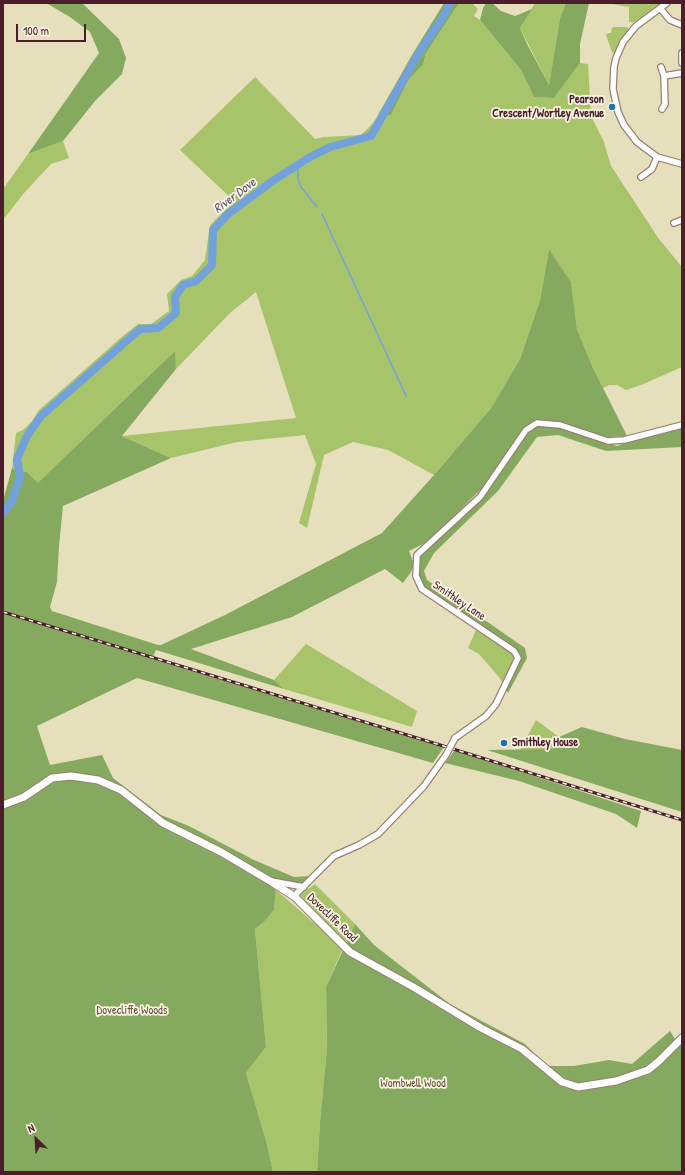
<!DOCTYPE html>
<html>
<head>
<meta charset="utf-8">
<style>
  body { margin:0 }
  #map { position:relative; width:685px; height:1175px; overflow:hidden; background:#e6dfbb; font-family:"Patrick Hand",sans-serif }
  canvas { display:block }
  .frame { position:absolute; inset:0; border:4px solid #4a1f2b; pointer-events:none }
  .north { position:absolute; left:16px; top:1119px; width:40px; height:40px; -webkit-text-stroke:3px #fcf5e5; paint-order:stroke; rotate:335deg; font-size:11px; font-weight:700; line-height:16px; text-align:center; color:#4a1f2b }
  .north::after { content:''; display:block; margin:auto; width:14px; height:18px; background:#4a1f2b; clip-path:polygon(50% 0,100% 100%,50% 72%,0 100%) }
  .scale { position:absolute; left:16px; top:24px; width:70px; height:18px; box-sizing:border-box; border:2px solid #4a1f2b; border-top:0; padding-left:5px; font-size:12px; line-height:14px; white-space:nowrap; color:#4a1f2b; -webkit-text-stroke:3px #fcf5e5; paint-order:stroke }
</style>
</head>
<body>
<div id="map">
<canvas width="685" height="1175"></canvas>
<div class="frame"></div>
<div class="north">N</div>
<div class="scale">100 m</div>
</div>
<script>
const ctx = document.querySelector('canvas').getContext('2d');
ctx.lineJoin = 'round';
function fill(path, color) {
  ctx.fillStyle = color;
  ctx.fill(path, 'evenodd');
}
function poly(rows) {
  const path = new Path2D();
  for (const r of rows) {
    path.moveTo(r[0], r[1]);
    for (let i = 2; i < r.length; i += 2) path.lineTo(r[i], r[i + 1]);
  }
  return path;
}
function stroke(path, color, width, dash) {
  ctx.strokeStyle = color;
  ctx.lineWidth = width;
  ctx.lineCap = dash ? 'butt' : 'round';
  ctx.setLineDash(dash || []);
  ctx.stroke(path);
}
function drawText(font, color, halo, rows, align = 'center') {
  ctx.font = font + ' "Patrick Hand",sans-serif';
  ctx.lineWidth = 3.5;
  ctx.setLineDash([]);
  ctx.textBaseline = 'middle';
  ctx.strokeStyle = halo;
  ctx.fillStyle = color;
  for (const [text, x, y, turn = 0] of rows) {
    ctx.save();
    ctx.translate(x, y);
    ctx.rotate((+turn || 0) * Math.PI / 180);
    ctx.textAlign = isNaN(turn) ? turn : align;
    if (halo) ctx.strokeText(text, 0, 0);
    ctx.fillText(text, 0, 0);
    ctx.restore();
  }
}
fill(poly([
  [459,3,472,3,478,9,474,16,480,20,521,70,534,97,554,98,580,63,588,64,591,116,604,142,611,166,659,239,682,267,682,367,641,385,626,390,617,385,609,385,603,388,593,368,577,329,571,282,549,249,540,300,520,359,491,408,434,475,388,450,353,442,324,455,307,528,299,523,316,464,305,435,237,442,171,458,122,436,296,418,256,292,230,313,176,369,174,352,38,484,27,472,12,468,16,433,23,430,32,421,39,410,124,335,138,324,151,324,169,311,167,294,181,280,192,276,205,260,210,225,234,201,180,150,255,77,315,139,323,137,361,135,373,123,378,115,391,115,409,79,423,65,426,53],
  [535,3,566,3,560,18,549,85,520,28],
  [607,3,646,3,649,5,651,3,661,3,634,22,629,22,629,7],
  [614,27,627,27,629,30,623,38,615,54,612,52,606,35,608,33,611,33,612,28],
  [63,141,69,158,51,164,24,193,3,220,3,189,28,154],
  [476,630,513,653,515,658,504,685,499,677,479,654,468,648],
  [306,644,417,711,412,727,284,689,274,680],
  [536,720,559,737,554,749,520,750],
  [315,884,355,924,346,943,300,895],
  [276,890,343,948,326,987,327,1048,320,1122,317,1172,273,1172,267,1144,246,1073,266,1047,255,929,265,921,274,910]
]), '#a7c46b');
fill(poly([
  [46,3,82,3,119,39,126,58,122,74,95,101,63,141,28,154,99,53,90,32,70,17],
  [444,3,459,3,426,53,423,65,409,79,391,115,378,115,412,55],
  [486,3,492,3,501,11,515,16,532,9,520,28,527,44,549,85,560,18,566,3,589,3,580,44,580,63,554,98,534,97,521,70,480,20,483,8],
  [549,249,571,282,577,329,593,368,627,436,607,437,558,423,536,422,485,485,429,541,409,551,414,564,411,572,403,583,385,569,292,617,191,649,274,680,284,689,156,650,152,659,444,747,433,763,137,678,37,726,50,765,102,755,113,778,161,815,189,826,254,860,294,877,310,876,302,883,270,878,263,880,276,890,274,910,265,921,255,929,266,1047,246,1073,267,1144,273,1172,3,1172,3,501,12,468,27,472,38,483,175,351,176,369,122,436,171,458,63,506,59,546,57,582,50,607,52,611,158,645,161,645,225,615,382,533,434,475,491,408,520,359,540,300],
  [538,426,559,427,617,446,630,441,682,427,682,447,606,451,558,435,537,437,498,491,434,553,424,571,427,580,525,648,527,658,508,693,505,688,520,657,516,649,425,587,418,575,419,556,482,498,528,432],
  [582,727,625,739,682,750,682,812,487,750,554,749,559,737],
  [455,750,641,811,637,828,616,814,519,781,445,763],
  [355,924,374,945,450,1004,525,1044,547,1066,574,1066,609,1060,632,1064,670,1031,675,1039,682,1032,682,1172,317,1172,320,1122,327,1048,326,987]
]), '#85aa5f');
stroke(poly([
  [298,165,298,179,301,187,317,207],
  [322,214,406,396]
]), '#73a1dc', 1.5);
stroke(poly([
  [3,513,12,501,20,477,17,459,27,436,41,416,140,329,158,328,176,313,175,297,183,285,196,281,212,265,213,230,228,214,274,180,310,157,330,147,371,136,420,51,443,17,450,3]
]), '#73a1dc', 8);
const minor = poly([
  [667,3,636,26,623,42,616,58,614,67,613,89,618,112,624,125,637,142,657,157,682,164],
  [660,8,670,20,682,25],
  [682,53,682,63],
  [661,67,664,76,665,104,662,109],
  [664,76,682,73],
  [641,177,652,169,657,157],
  [674,223,682,220],
  [455,738,486,716,496,704,518,658,514,651,422,589,416,576,417,555,480,497,526,430,537,423,560,425,608,441,624,440,682,425],
  [271,881,304,887],
  [295,897,297,893,334,856,359,845,378,834,424,786,446,755]
]);
const tertiary = poly([
  [3,805,24,797,52,778,71,776,98,780,121,790,163,823,221,852,270,881,295,897,350,952,415,988,481,1028,522,1049,562,1082,578,1087,616,1081,648,1070,659,1061,682,1038]
]);
stroke(minor, '#987f73', 8);
stroke(tertiary, '#987f73', 9);
stroke(minor, '#fff', 5.5);
stroke(tertiary, '#fff', 7);
const rail = poly([
  [3,612,437,744,682,820]
]);
stroke(rail, '#4a1f2b', 3);
stroke(rail, '#fcf5e5', 1.5, [4.5]);
const minorBridge = poly([
  [446,755,455,738]
]);
stroke(minorBridge, '#987f73', 8, []);
stroke(minorBridge, '#fff', 5.5);
for (const [x, y, r, color] of [
  [612,107,4,"#1f6fb2"],
  [504,743,4,"#1f6fb2"]
]) {
  const dot = new Path2D();
  dot.arc(x, y, r, 0, 2 * Math.PI);
  ctx.fillStyle = color;
  ctx.fill(dot);
  stroke(dot, '#fcf5e5', 1.5);
}
drawText('bold 12px', '#4a1f2b', '#fcf5e5', [
  ["Pearson",604,100],
  ["Crescent/Wortley Avenue",604,114],
  ["Smithley House",512,743,"left"]
], 'right');
drawText('12px', '#4a1f2b', '#fcf5e5', [
  ["Smithley Lane",459,601,34],
  ["Dovecliffe Road",332,918,44]
]);
drawText('12px', '#66513e', '#fcf5e5', [
  ["Dovecliffe Woods",132,1011],
  ["Wombwell Wood",413,1084]
]);
drawText('italic 13px', '#5a5372', '#fcf5e5', [
  ["River Dove",235,196,-37]
]);
</script>
</body>
</html>
